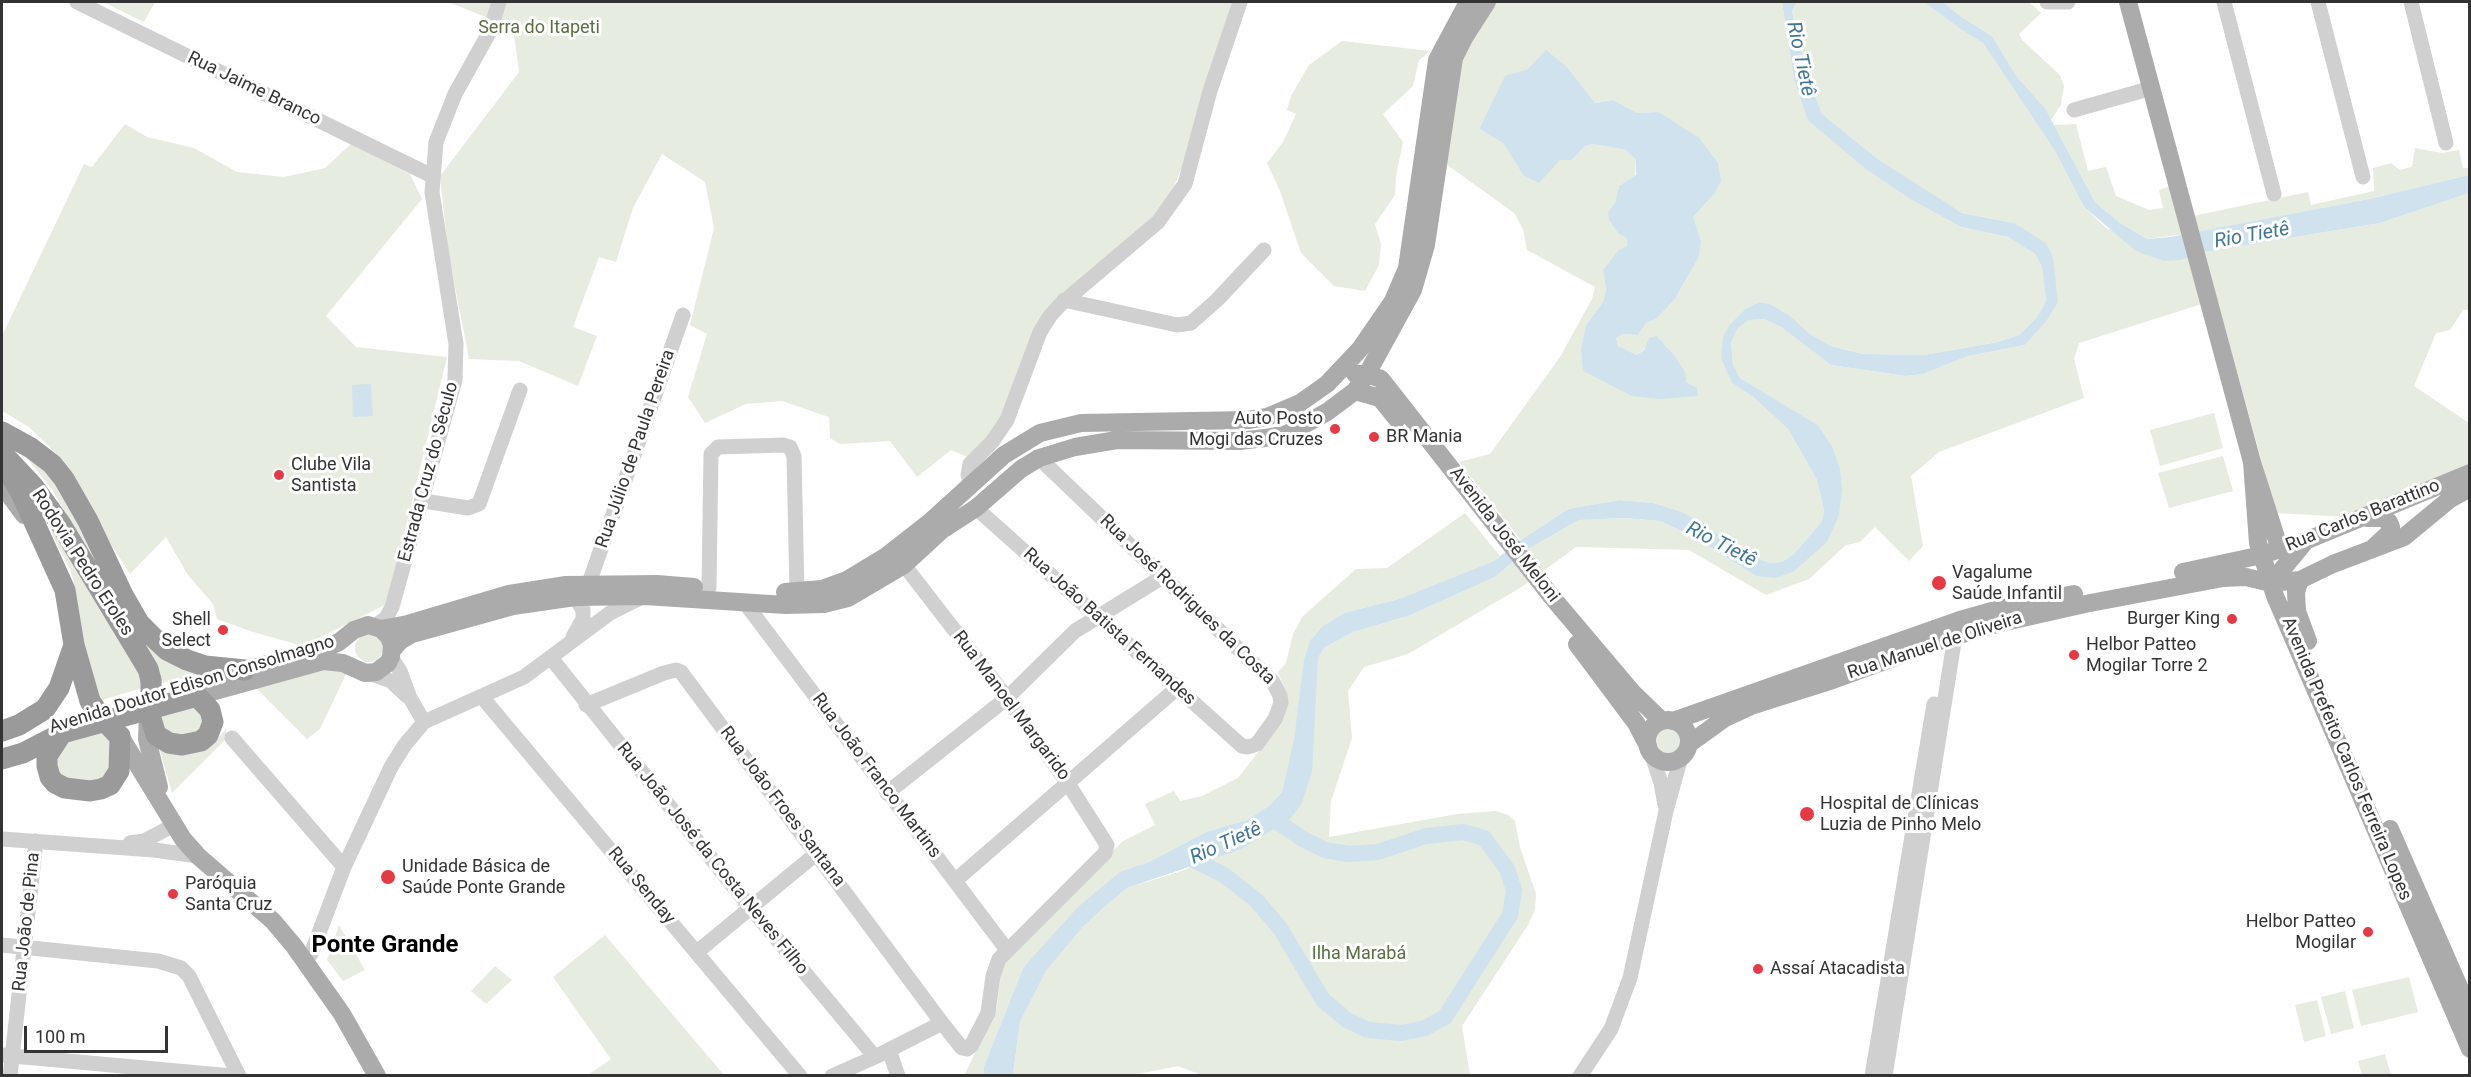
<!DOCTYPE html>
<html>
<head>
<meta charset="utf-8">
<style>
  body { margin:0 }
  #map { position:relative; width:2471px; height:1077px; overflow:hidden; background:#fff; font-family:Roboto,sans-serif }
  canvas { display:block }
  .frame { position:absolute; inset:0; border:3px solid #333; pointer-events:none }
  .scale { position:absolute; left:24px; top:1026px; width:144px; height:27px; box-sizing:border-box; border:3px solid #333; border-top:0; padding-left:8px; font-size:18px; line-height:21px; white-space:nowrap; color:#333; -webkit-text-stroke:4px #fff; paint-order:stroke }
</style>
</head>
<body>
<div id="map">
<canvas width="2471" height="1077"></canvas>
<div class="frame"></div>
<div class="scale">100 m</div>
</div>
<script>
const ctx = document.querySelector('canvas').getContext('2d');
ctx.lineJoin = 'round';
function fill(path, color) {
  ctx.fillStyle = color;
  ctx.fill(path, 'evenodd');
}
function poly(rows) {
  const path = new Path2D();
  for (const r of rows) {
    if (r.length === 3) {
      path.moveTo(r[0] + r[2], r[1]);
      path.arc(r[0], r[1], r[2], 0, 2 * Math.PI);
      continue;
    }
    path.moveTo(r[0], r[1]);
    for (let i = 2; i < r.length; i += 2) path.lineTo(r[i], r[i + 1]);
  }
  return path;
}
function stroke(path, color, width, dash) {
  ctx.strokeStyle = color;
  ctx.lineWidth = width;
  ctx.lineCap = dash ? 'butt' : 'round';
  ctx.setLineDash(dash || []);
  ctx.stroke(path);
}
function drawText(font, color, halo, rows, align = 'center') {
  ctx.font = font + ' Roboto,sans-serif';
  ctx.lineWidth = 6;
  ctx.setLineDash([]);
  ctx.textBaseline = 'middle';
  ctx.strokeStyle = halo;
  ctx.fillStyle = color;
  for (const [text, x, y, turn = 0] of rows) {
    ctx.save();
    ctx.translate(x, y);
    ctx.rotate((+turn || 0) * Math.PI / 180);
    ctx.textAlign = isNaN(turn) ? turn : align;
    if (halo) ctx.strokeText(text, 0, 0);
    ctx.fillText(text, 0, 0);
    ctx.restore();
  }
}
fill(poly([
  [103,2,155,2,144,22],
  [448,2,1234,2,1182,167,1165,209,1055,302,1001,426,970,458,951,450,917,477,890,441,840,444,830,438,829,417,782,401,746,404,705,423,688,397,707,334,690,325,714,228,705,182,662,154,633,208,616,262,599,257,573,327,597,336,578,386,519,361,469,359,448,250,440,176,519,72,513,28],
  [1495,2,1782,2,1794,79,1867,170,1910,199,1961,227,2008,237,2035,254,2042,267,2046,301,2037,317,2019,335,1998,342,1924,355,1863,354,1831,346,1810,334,1789,315,1770,304,1759,302,1745,309,1730,324,1732,383,1753,397,1788,429,1817,480,1824,510,1822,521,1794,554,1782,562,1770,563,1756,558,1685,513,1654,503,1619,500,1568,509,1521,540,1459,462,1490,454,1560,357,1592,299,1595,287,1527,250,1523,229,1514,213,1446,164,1461,57],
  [1568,68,1595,103,1613,100,1637,113,1660,112,1715,193,1693,217,1701,240,1689,274,1675,299,1656,319,1646,323,1638,335,1623,334,1616,338,1618,346,1637,355,1658,337,1674,355,1684,372,1687,383,1581,348,1586,325,1603,302,1606,290,1603,270,1627,247,1626,237,1608,212,1615,203,1619,186,1635,176,1636,160,1626,150,1593,144,1585,146,1572,160,1560,160,1549,170,1523,175,1503,143,1479,129,1505,77,1528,69],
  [1797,2,1924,2,1960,29,1983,43,2055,151,2084,207,2106,228,2190,256,2202,304,2079,343,2074,359,2084,398,1939,452,1911,476,1923,546,1909,561,1875,527,1860,542,1846,545,1809,579,1766,595,1689,550,1576,547,1523,586,1408,654,1364,667,1348,691,1352,738,1331,801,1329,837,1457,814,1496,811,1508,815,1515,821,1520,847,1536,894,1535,910,1528,925,1462,1026,1470,1075,1204,1076,1178,1066,1134,1075,1013,1076,1020,1022,1046,971,1082,928,1102,909,1127,888,1182,871,1290,819,1318,658,1324,648,1353,632,1408,616,1495,577,1528,549,1579,520,1625,518,1660,521,1694,537,1756,576,1827,542,1840,468,1832,446,1818,425,1740,378,1733,364,1731,341,1738,328,1749,320,1764,319,1781,327,1831,365,1906,376,1923,374,1968,356,2025,345,2045,323,2053,258,2014,223,1962,213,1916,185,1879,160,1822,114,1806,72,1792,11],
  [1943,2,2029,2,2041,13,2019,34,2022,40,2060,75,2064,86,2061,105,2051,120,2045,108,2017,77,1992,36,1963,18],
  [1342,41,1430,51,1419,60,1413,86,1383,114,1403,142,1396,176,1395,195,1375,224,1381,244,1379,265,1365,291,1334,286,1301,253,1280,191,1267,163,1283,142,1296,114,1287,110,1291,96,1309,65],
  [125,124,147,137,194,148,237,172,284,177,325,168,351,144,410,174,422,199,326,316,356,347,447,357,387,604,303,646,253,632,217,619,213,604,188,575,166,537,130,574,92,515,59,456,29,427,2,411,2,336,84,164,92,167],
  [2076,124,2088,171,2106,167,2116,196,2149,210,2163,208,2159,190,2171,186,2185,234,2147,239,2120,223,2095,202,2054,125],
  [2415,148,2442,153,2459,150,2463,168,2469,168,2469,175,2369,199,2198,232,2193,216,2308,192,2311,205,2374,191,2373,168,2391,163,2400,170,2412,167],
  [2469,193,2469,310,2463,310,2450,330,2436,333,2414,386,2469,423,2469,464,2347,517,2276,513,2204,252,2380,223],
  [2214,413,2223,448,2160,466,2150,430],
  [7,433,49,472,118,593,209,673,163,683,159,670,51,488],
  [2223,456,2233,491,2169,508,2158,473],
  [1465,513,1500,556,1494,561,1399,599,1344,613,1323,626,1282,792,1270,805,1247,820,1206,832,1149,862,1120,873,1023,968,984,1066,984,1075,964,1076,997,1007,1001,971,1012,948,1123,841,1155,825,1145,804,1174,791,1180,801,1202,796,1238,778,1276,729,1286,693,1278,672,1286,663,1293,634,1303,616,1356,569,1387,568],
  [56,530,132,651,145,687,102,700,96,689,83,640,75,586,70,569,53,537,52,532],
  [369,648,14],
  [323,667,348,670,320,729,307,739,256,688],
  [200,705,206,731,173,739,157,718],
  [1667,740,14],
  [226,729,226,739,172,793,158,744,216,740],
  [103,731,112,741,117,771,91,784,64,779,57,770,56,752,68,742],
  [339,925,365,970,343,981,327,960],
  [605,935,724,1075,588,1075,611,1059,553,977],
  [495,966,512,980,486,1004,471,991],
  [2409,977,2418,1012,2361,1026,2352,990],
  [2345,991,2354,1028,2331,1034,2321,997],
  [2317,1000,2326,1036,2304,1042,2295,1005],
  [2385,1054,2391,1075,2362,1075,2358,1061]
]), '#e6ecdf');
fill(poly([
  [1782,2,1797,2,1792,11,1806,72,1822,114,1879,160,1962,213,2014,223,2046,243,2053,258,2058,302,2045,323,2025,345,1968,356,1923,374,1906,376,1831,365,1781,327,1764,319,1749,320,1738,328,1731,342,1733,364,1740,378,1818,425,1832,446,1840,468,1842,490,1839,515,1827,542,1794,571,1776,578,1756,576,1694,537,1660,521,1625,518,1579,520,1528,549,1495,577,1408,616,1353,632,1324,648,1318,658,1312,771,1302,803,1290,819,1241,849,1127,888,1102,909,1082,928,1046,971,1020,1022,1013,1075,984,1075,984,1066,1023,968,1078,907,1120,872,1149,862,1206,832,1247,820,1270,805,1282,792,1294,740,1304,660,1310,641,1323,626,1344,613,1399,599,1494,561,1521,540,1568,509,1619,500,1654,503,1685,513,1756,558,1770,563,1782,562,1794,554,1822,521,1824,510,1817,480,1788,429,1753,397,1732,383,1721,358,1723,337,1730,324,1745,309,1759,302,1770,304,1789,315,1810,334,1831,346,1863,354,1924,355,1998,342,2019,335,2037,317,2046,301,2042,267,2035,254,2008,237,1961,227,1910,199,1867,170,1808,120,1794,79],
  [1924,2,1943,2,1963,18,1992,36,2017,77,2045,108,2095,202,2120,223,2147,239,2170,237,2369,199,2469,175,2469,193,2380,223,2204,252,2180,260,2164,261,2136,251,2084,207,2055,151,1983,43,1960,29],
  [1546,50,1568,68,1595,103,1613,100,1637,113,1659,112,1699,138,1718,163,1721,181,1715,193,1693,217,1701,240,1699,256,1689,274,1675,299,1656,319,1646,323,1638,335,1623,334,1616,338,1618,346,1637,355,1645,349,1649,338,1657,336,1674,355,1685,372,1687,383,1697,388,1698,396,1660,399,1632,396,1583,371,1581,348,1586,325,1603,302,1606,290,1603,270,1619,250,1627,246,1626,237,1619,234,1609,220,1608,212,1615,203,1619,186,1636,175,1636,160,1626,150,1593,144,1585,146,1572,160,1560,160,1539,183,1523,175,1503,143,1479,129,1505,76,1528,69],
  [371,384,373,416,353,417,352,385]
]), '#cfe2ee');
stroke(poly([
  [1192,859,1224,875,1256,900,1280,928,1323,1000,1347,1020,1368,1030,1402,1033,1425,1028,1445,1017,1510,915,1514,890,1507,869,1484,838,1463,832,1426,836,1378,852,1349,854,1325,850,1303,839,1276,821]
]), '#cfe2ee', 16);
stroke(poly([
  [77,2,432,176],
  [2047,2,2068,2],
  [2224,2,2274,194],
  [2318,2,2363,177],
  [2411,2,2446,143],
  [2074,110,2152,88],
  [1064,300,1177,325,1191,323,1217,300,1264,250],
  [972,484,968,475,970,464,992,442,1007,420,1040,332,1050,316,1061,304,1158,222,1185,184,1210,91,1240,2],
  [424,501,468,508,479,504,520,390],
  [976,508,1242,746,1248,747,1257,744,1275,719,1281,703,1280,696,1273,682,1039,458],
  [589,583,683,315],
  [709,588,711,454,718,447,784,445,790,447,794,456,797,592],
  [745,603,1007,950],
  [375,626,386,618,392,607,455,380,456,344,432,192,436,142,455,94,490,31,499,2],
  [573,637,583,619,583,610,575,597],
  [391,657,400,671,410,698,424,722],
  [551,658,750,907,875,1057],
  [368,673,391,681,407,696],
  [482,697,800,1076],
  [586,705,664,673,676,670,681,672,942,1023,962,1048,967,1049,971,1046,988,1013,993,976,999,959,1105,853,1107,845,1067,782,1007,698,904,565],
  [232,738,344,867],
  [1651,752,1661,783,1665,805],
  [887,793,1007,698,1075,631,1164,576],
  [2,839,154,850,198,856],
  [130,843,144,841,174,825],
  [956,880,1176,689],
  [2,945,158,961,181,968,189,976,239,1076],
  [697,952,817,853],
  [304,960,311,954,344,867,391,767,404,746,424,722,524,677,610,613,640,598],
  [889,1050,898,1076],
  [2,1055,232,1076],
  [10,1076,36,841],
  [832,1076,875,1057,942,1023],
  [1580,1076,1611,1029,1630,978,1666,811,1681,757],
  [1872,1076,1934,704],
  [1885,1076,1955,636]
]), '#d0d0d0', 15);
stroke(poly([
  [2128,2,2252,462,2280,550],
  [1355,374,1367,374,1381,379,1551,596,1633,693,1662,721],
  [1355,391,1380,398,1397,419],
  [2252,462,2258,543,2275,596,2470,1049],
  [2,485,24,515],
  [2367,518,2383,518,2389,522,2391,527,2388,534,2374,547],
  [2183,572,2262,555,2305,541,2470,473],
  [2300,580,2296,592,2297,611,2308,641],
  [2271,583,2304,543],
  [785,592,822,589,847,580,885,557,931,521,1004,455,1040,433,1081,423,1248,420,1267,417,1300,403,1327,384,1360,349,1393,301,1407,268,1437,60,1468,2],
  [381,629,408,624,509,594,566,585,657,584,694,587],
  [1577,644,1636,723,1648,746],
  [393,649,400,641,412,634,513,606,575,597,645,596,786,605,824,604,848,598,904,565,942,530,976,508,1021,469,1039,458,1075,447,1117,440,1239,441,1265,438,1287,434,1327,412,1355,391,1367,374,1413,290,1426,245,1454,58,1464,38,1487,2],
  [197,696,323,661,343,663,365,673,376,672,388,663,391,657,392,645,389,637,381,629,368,625,354,630,339,642,324,649,245,670],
  [148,715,147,739,159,787],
  [1668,741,21],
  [1673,721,1960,620,1999,609,2074,594],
  [120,736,183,839,198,856,273,921,294,946,342,1014,377,1076],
  [1689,744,1725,718,1751,706,1827,682,1945,639,1996,624,2085,604,2223,578,2246,577,2271,583,2300,580,2333,564,2404,537,2450,499,2470,488],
  [2390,829,2470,1012]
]), '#ababab', 18);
stroke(poly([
  [2,432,31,448,52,464,64,479,88,521,123,595,139,623,153,637,167,650,187,660,205,666,245,670],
  [2,453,33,486,60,523,148,669,151,680],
  [8,471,20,491,65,590,74,645,90,701],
  [2,731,19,725,45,709,59,688,74,645],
  [62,733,47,756,47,766,50,777,55,783,65,788,90,791,101,789,110,785,119,771,120,736,116,733],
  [2,759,23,753,62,733,197,696,210,710,213,722,208,735,201,741,182,745,169,743,156,735,149,712]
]), '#9a9a9a', 21);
stroke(poly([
  [90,701,101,717,116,733],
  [149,712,151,702,151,680]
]), '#9a9a9a', 21);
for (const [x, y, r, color] of [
  [1335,429,6,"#e63946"],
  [1374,437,6,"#e63946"],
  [279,475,6,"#e63946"],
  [1939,583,8,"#e63946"],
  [2232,619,6,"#e63946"],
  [223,630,6,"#e63946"],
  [2074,655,6,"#e63946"],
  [1807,814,8,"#e63946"],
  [388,877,8,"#e63946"],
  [173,894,6,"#e63946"],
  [2368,932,6,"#e63946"],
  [1758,969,6,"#e63946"]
]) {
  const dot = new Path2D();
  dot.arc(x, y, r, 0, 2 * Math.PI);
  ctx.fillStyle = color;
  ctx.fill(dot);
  stroke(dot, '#fff', 2);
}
drawText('18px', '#56703f', '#fff', [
  ["Serra do Itapeti",539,28],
  ["Ilha Marabá",1359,954]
]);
drawText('18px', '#333', '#fff', [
  ["Rua Jaime Branco",254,89,26],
  ["Rua Júlio de Paula Pereira",636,449,-71],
  ["Estrada Cruz do Século",429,472,-75],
  ["Rua Carlos Barattino",2363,516,-22],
  ["Avenida José Meloni",1504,535,52],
  ["Rodovia Pedro Eroles",82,563,57],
  ["Rua José Rodrigues da Costa",1187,600,44],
  ["Rua João Batista Fernandes",1109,627,42],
  ["Rua Manuel de Oliveira",1935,646,-18],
  ["Avenida Doutor Edison Consolmagno",192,685,-17],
  ["Rua Manoel Margarido",1011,706,53],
  ["Avenida Prefeito Carlos Ferreira Lopes",2346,759,67],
  ["Rua João Franco Martins",876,776,53],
  ["Rua João Froes Santana",782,807,53],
  ["Rua João José da Costa Neves Filho",712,859,51],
  ["Rua Senday",641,886,50],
  ["Rua João de Pina",27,922,-84]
]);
drawText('18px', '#333', '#fff', [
  ["Auto Posto",1323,419,"right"],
  ["Mogi das Cruzes",1323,440,"right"],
  ["BR Mania",1386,437],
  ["Clube Vila",291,465],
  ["Santista",291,486],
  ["Vagalume",1952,573],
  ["Saúde Infantil",1952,594],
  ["Burger King",2220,619,"right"],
  ["Shell",211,620,"right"],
  ["Select",211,641,"right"],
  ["Helbor Patteo",2086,645],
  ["Mogilar Torre 2",2086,666],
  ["Hospital de Clínicas",1820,804],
  ["Luzia de Pinho Melo",1820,825],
  ["Unidade Básica de",402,867],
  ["Saúde Ponte Grande",402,888],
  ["Paróquia",185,884],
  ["Santa Cruz",185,905],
  ["Helbor Patteo",2356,922,"right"],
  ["Mogilar",2356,943,"right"],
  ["Assaí Atacadista",1770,969]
], 'left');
drawText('italic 20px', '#3f7597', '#fff', [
  ["Rio Tietê",1800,59,78],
  ["Rio Tietê",2252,236,-10],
  ["Rio Tietê",1721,545,27],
  ["Rio Tietê",1226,844,-24]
]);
drawText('bold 24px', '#000', '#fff', [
  ["Ponte Grande",385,946]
]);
</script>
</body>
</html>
